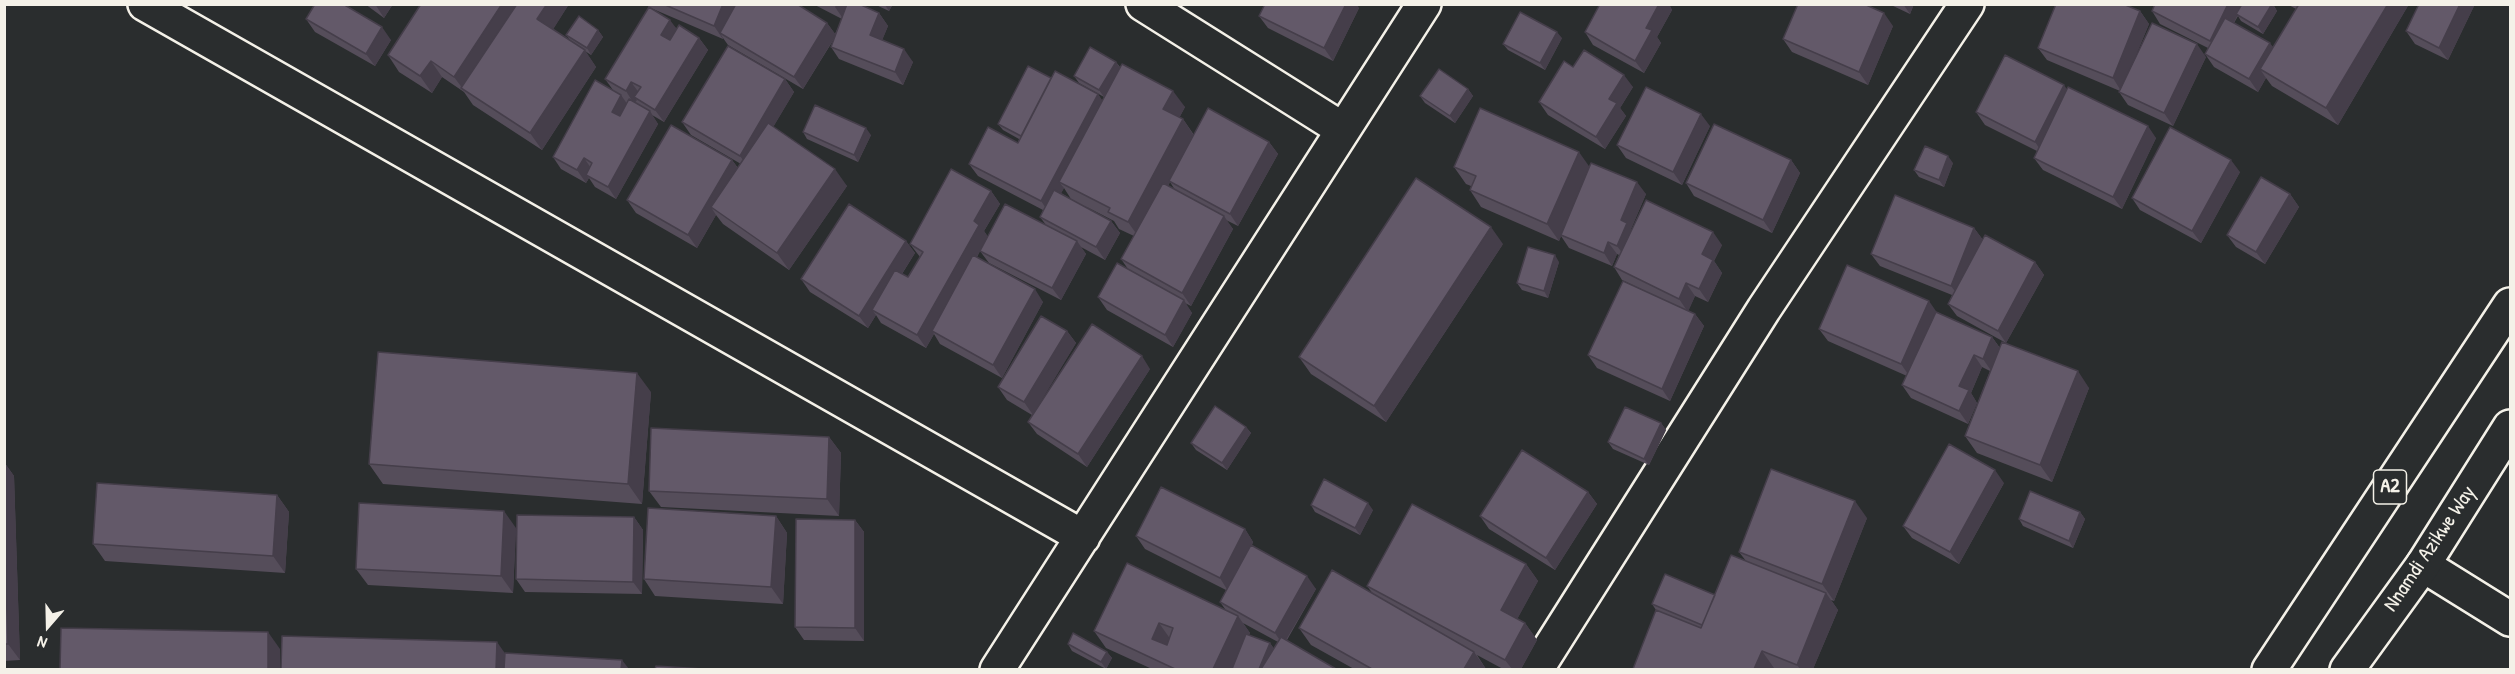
<!DOCTYPE html>
<html>
<head>
<meta charset="utf-8">
<style>
  body { margin:0 }
  #map { position:relative; width:2515px; height:674px; overflow:hidden; background:#2a2d2e; font-family:"Patrick Hand",sans-serif }
  canvas { display:block }
  .frame { position:absolute; inset:0; border:6px solid #f4f1e8; pointer-events:none }
  .north { position:absolute; left:18px; top:596px; width:60px; height:60px; -webkit-text-stroke:4px #2a2d2e; paint-order:stroke; rotate:200deg; font-size:16px; font-weight:700; line-height:24px; text-align:center; color:#f4f1e8 }
  .north::after { content:''; display:block; margin:auto; width:21px; height:27px; background:#f4f1e8; clip-path:polygon(50% 0,100% 100%,50% 72%,0 100%) }
</style>
</head>
<body>
<div id="map">
<canvas width="2515" height="674"></canvas>
<div class="frame"></div>
<div class="north">N</div>
</div>
<script>
const ctx = document.querySelector('canvas').getContext('2d');
ctx.lineJoin = 'round';
function poly(rows) {
  const path = new Path2D();
  for (const r of rows) {
    path.moveTo(r[0], r[1]);
    for (let i = 2; i < r.length; i += 2) path.lineTo(r[i], r[i + 1]);
  }
  return path;
}
function stroke(path, color, width, dash) {
  ctx.strokeStyle = color;
  ctx.lineWidth = width;
  ctx.lineCap = dash ? 'butt' : 'round';
  ctx.setLineDash(dash || []);
  ctx.stroke(path);
}
function fill(path, color) {
  ctx.fillStyle = color;
  ctx.fill(path, 'evenodd');
}
function drawText(font, color, halo, rows, align = 'center') {
  ctx.font = font + ' "Patrick Hand",sans-serif';
  ctx.lineWidth = 4.5;
  ctx.setLineDash([]);
  ctx.textBaseline = 'middle';
  ctx.strokeStyle = halo;
  ctx.fillStyle = color;
  for (const [text, x, y, turn = 0] of rows) {
    ctx.save();
    ctx.translate(x, y);
    ctx.rotate((+turn || 0) * Math.PI / 180);
    ctx.textAlign = isNaN(turn) ? turn : align;
    if (halo) ctx.strokeText(text, 0, 0);
    ctx.fillText(text, 0, 0);
    ctx.restore();
  }
}
const minor = poly([
  [145,4,1083,537],
  [1143,4,1342,129],
  [2423,565,2510,619],
  [997,670,1424,4],
  [1536,670,1764,309,1967,4]
]);
const highway = poly([
  [2269,670,2510,305],
  [2347,670,2423,565,2510,427]
]);
stroke(minor, '#f4f1e8', 38);
stroke(highway, '#f4f1e8', 38);
stroke(minor, '#2a2d2e', 33);
stroke(highway, '#2a2d2e', 33);
fill(poly([
  [365,4,393,4,384,18],
  [569,4,553,29,570,40,566,35,598,30,603,37,591,55,585,51,596,67,542,150,473,105,464,92,442,77,432,93,399,72,388,55],
  [646,4,797,4,827,23,835,34,842,19,813,4,859,4,879,13,888,26,882,40,913,62,903,85,839,59,831,47,834,39,803,89,728,45,723,38,723,39,653,9,677,29,699,38,708,50,664,122,652,115,658,124,616,199,595,187,589,178,586,183,561,169,553,157,613,90,605,79,649,7],
  [874,4,893,4,889,11],
  [1600,4,1669,4,1672,10,1657,37,1661,43,1644,73,1593,45,1585,32],
  [1889,4,1914,4,1910,14],
  [2155,4,2273,4,2277,11,2263,34,2241,21,2238,16,2234,23,2273,47,2296,9,2287,4,2409,4,2338,125,2272,86,2266,78,2258,92,2214,67,2205,54,2208,48,2160,24,2152,11],
  [2419,4,2475,4,2448,60,2415,44,2406,31],
  [1359,8,1333,61,1268,28,1259,16],
  [2140,11,2149,24,2131,67,2206,57,2173,126,2128,105,2119,92,2120,91,2047,60,2038,48],
  [306,19,391,40,375,66,315,32],
  [1893,26,1868,85,1792,52,1783,39],
  [1562,38,1545,70,1508,50,1503,44],
  [1116,62,1120,67,1185,107,1179,118,1183,119,1194,135,1269,142,1278,154,1238,226,1226,220,1233,229,1191,306,1185,303,1192,313,1173,347,1107,310,1098,297,1128,269,1121,259,1134,236,1119,229,1114,221,1085,206,1111,221,1120,233,1105,260,1081,247,1086,254,1061,300,989,263,980,251,982,247,977,257,1043,302,1002,378,940,344,934,334,926,348,881,323,876,315,868,328,810,292,801,279,906,241,915,253,902,274,908,277,920,257,910,244,991,191,1000,204,984,231,988,237,1046,225,1040,217,1043,210,978,176,969,164,1018,143,1019,139,1003,130,998,124,1051,78,1098,94,1102,101,1104,97,1079,83,1074,76],
  [1170,182,1175,190,1168,186],
  [1064,188,1071,199,1061,193],
  [1573,67,1633,87,1620,108,1626,116,1605,149,1548,115,1539,102],
  [785,79,794,92,773,127,847,186,789,270,723,224,716,215,697,248,636,213,627,200,732,160,738,168,741,164,691,135,682,122],
  [1468,89,1473,96,1455,123,1425,103,1420,96],
  [2067,89,2156,138,2122,209,2043,170,2034,158,2037,151,1985,125,1976,112],
  [1710,126,1682,185,1626,158,1617,145],
  [803,132,871,135,858,162,807,139],
  [1791,160,1800,173,1772,233,1694,196,1686,183],
  [1953,163,1944,187,1919,177,1914,170],
  [1589,166,1646,194,1631,229,1632,230,1722,245,1714,261,1722,273,1708,302,1695,296,1688,311,1695,314,1704,326,1670,401,1597,368,1588,355,1649,293,1622,280,1614,267,1619,255,1617,254,1612,266,1569,248,1561,236,1559,241,1481,207,1470,190,1471,186,1466,184,1454,167],
  [2240,172,2201,243,2140,210,2132,198],
  [2290,194,2299,207,2265,264,2236,247,2227,235],
  [1974,228,1983,240,2035,262,2044,275,2006,343,2089,388,2052,482,1977,453,1965,436,1990,371,1982,367,1971,393,1977,403,1968,424,1911,398,1902,385,1907,376,1828,341,1819,329,1937,312,1992,337,2000,348,2006,343,1957,316,1948,304,1952,295,1880,266,1871,254],
  [1503,244,1386,422,1311,374,1299,357],
  [1559,262,1548,298,1522,290,1517,283],
  [1067,331,1076,343,1038,405,1150,369,1087,467,1037,434,1028,422,1032,415,1007,400,998,387],
  [651,392,642,504,383,484,369,464],
  [1661,423,1666,430,1649,465,1613,449,1608,442],
  [1246,427,1251,433,1227,470,1196,450,1191,443],
  [829,437,841,453,839,516,661,507,649,491],
  [4,462,14,476,20,660,4,661],
  [2004,483,1959,564,1912,538,1903,526],
  [1588,492,1597,504,1555,570,1489,529,1480,516],
  [277,495,289,512,285,573,105,561,93,544],
  [1311,505,1373,510,1360,535,1315,512],
  [2080,512,2085,519,2073,548,2023,526,2019,519],
  [776,516,787,533,783,604,655,596,644,579],
  [634,517,643,530,642,594,525,592,516,579],
  [1867,518,1834,601,1831,600,1838,610,1813,669,1777,669,1774,668,1773,669,1633,669,1656,610,1652,604,1715,595,1746,561,1739,552],
  [855,520,864,532,864,641,804,640,795,627],
  [516,528,513,593,368,585,356,569],
  [1245,529,1253,542,1252,545,1316,589,1287,640,1336,669,1152,669,1106,648,1094,631,1225,609,1220,602,1226,590,1145,549,1136,536],
  [1243,623,1278,642,1274,649,1270,643,1249,635,1250,633],
  [1526,564,1538,581,1517,619,1525,623,1537,640,1521,669,1503,669,1477,655,1486,669,1354,669,1311,645,1299,628,1373,594,1367,586],
  [1068,644,1107,652,1112,658,1106,669,1072,651]
]), '#554d5a');
fill(poly([
  [375,4,393,4,384,18],
  [502,4,525,4,463,89,454,77],
  [547,4,569,4,549,36,537,19],
  [723,4,737,4,720,33,723,38,723,39,714,26],
  [837,4,852,4,844,20,835,7],
  [893,4,889,11,885,5],
  [1346,4,1357,4,1359,8,1333,61,1324,48],
  [1659,4,1669,4,1672,10,1657,37,1661,43,1644,73,1635,61,1646,28],
  [1903,4,1914,4,1910,14],
  [2228,4,2243,4,2219,53,2210,41],
  [2272,4,2277,11,2263,34,2258,27],
  [2388,4,2409,4,2338,125,2326,108],
  [2460,4,2475,4,2448,60,2439,48],
  [2140,11,2149,24,2121,91,2113,78],
  [879,13,888,26,879,48,870,35],
  [1884,13,1893,26,1868,85,1859,72],
  [670,20,679,32,670,47,661,35],
  [827,23,836,35,803,89,794,77],
  [382,27,391,40,375,66,366,54],
  [598,30,603,37,591,55,587,48],
  [1557,32,1562,38,1545,70,1540,63],
  [699,38,708,50,664,122,655,110],
  [2270,43,2279,55,2260,69,2266,78,2258,92,2249,79],
  [2197,44,2206,57,2173,126,2164,113],
  [904,49,913,62,903,85,895,72],
  [585,50,596,67,542,150,530,133],
  [431,61,442,77,432,93,420,76],
  [1116,62,1120,68,1104,97,1099,90],
  [1624,75,1633,87,1620,108,1626,116,1605,149,1596,137,1609,99],
  [785,79,794,92,749,168,740,156],
  [631,82,640,94,634,97,637,100,634,104,626,91],
  [2064,85,2073,98,2044,155,2035,142],
  [1468,89,1473,96,1455,123,1450,116],
  [1173,91,1185,107,1175,126,1163,109],
  [1098,94,1107,107,1059,182,1064,188,1050,214,1041,201],
  [621,95,630,108,621,124,612,112],
  [650,111,658,124,616,199,608,187],
  [1701,114,1710,126,1682,185,1673,172],
  [1183,119,1194,136,1169,181,1170,182,1140,239,1128,222],
  [2148,126,2156,138,2122,209,2113,197],
  [866,128,871,135,858,162,854,155],
  [1269,142,1278,154,1238,226,1230,214],
  [1579,152,1591,169,1559,241,1547,224],
  [1948,156,1953,163,1944,187,1939,180],
  [584,158,593,171,586,175,589,178,586,183,577,170],
  [732,160,741,173,711,207,716,215,697,248,688,235],
  [1791,160,1800,173,1772,233,1763,220],
  [2231,160,2240,172,2201,243,2192,231],
  [835,169,847,186,789,270,777,253],
  [1637,182,1646,194,1631,229,1636,235,1626,258,1617,246,1621,220],
  [991,191,1000,204,984,231,988,237,934,333,932,331,934,334,926,348,917,335,974,221],
  [2290,194,2299,207,2265,264,2256,252],
  [1224,216,1233,229,1191,306,1182,293],
  [1111,221,1120,233,1105,260,1096,247],
  [1491,227,1503,244,1386,422,1374,406],
  [1974,228,1983,240,1960,298,1951,286],
  [1713,232,1722,245,1714,261,1722,273,1708,302,1699,289,1702,254],
  [906,241,915,253,877,313,872,310,876,315,868,328,859,316],
  [1077,241,1086,254,1061,300,1052,288],
  [1608,242,1617,254,1612,266,1604,253],
  [1555,255,1559,262,1548,298,1544,291],
  [2035,262,2044,275,2006,343,1998,331],
  [1686,283,1695,296,1688,312,1679,299],
  [1035,289,1043,302,1002,378,993,365],
  [1184,300,1192,313,1173,347,1165,335],
  [1929,301,1938,314,1910,377,1901,364],
  [1695,314,1704,326,1670,401,1662,389],
  [1067,331,1076,343,1033,415,1024,402],
  [1992,337,2001,350,1992,372,1983,359],
  [1974,355,1982,367,1971,393,1977,403,1968,424,1959,411,1959,386],
  [1142,356,1150,369,1087,467,1078,454],
  [2078,371,2089,388,2052,482,2040,465],
  [637,373,651,392,642,504,628,484],
  [1661,423,1666,430,1649,465,1644,459],
  [1246,427,1251,433,1227,470,1222,463],
  [829,437,841,453,839,516,827,499],
  [4,462,14,476,20,660,8,644,4,526],
  [1995,470,2004,483,1959,564,1950,552],
  [1588,492,1597,504,1555,570,1546,558],
  [277,495,289,512,285,573,273,556],
  [1855,501,1867,518,1834,601,1822,584],
  [1368,503,1373,510,1360,535,1355,528],
  [504,511,516,528,513,593,501,576],
  [2080,512,2085,519,2073,548,2069,541],
  [776,516,787,533,783,604,771,587],
  [634,517,643,530,642,594,633,582],
  [855,520,864,532,864,641,855,628],
  [1245,529,1253,542,1228,591,1220,578],
  [1526,564,1538,581,1513,627,1501,610],
  [1307,576,1316,589,1283,645,1275,633],
  [1826,593,1838,610,1813,669,1800,669,1797,665],
  [1238,616,1250,633,1233,669,1213,669],
  [1159,623,1171,640,1164,656,1152,639],
  [1525,623,1537,640,1521,669,1512,669,1505,660],
  [268,632,280,649,280,669,268,669],
  [497,642,509,659,508,669,496,669],
  [1270,643,1275,650,1267,669,1259,669],
  [1762,651,1774,668,1773,669,1754,669],
  [1107,652,1112,658,1106,669,1101,662],
  [1474,652,1486,669,1464,669],
  [622,660,629,669,621,669]
]), '#453e4a');
const building = poly([
  [315,4,343,4,382,27,366,54,306,19,315,4],
  [421,4,502,4,454,77,431,61,420,76,388,55,421,4],
  [517,4,547,4,537,19,585,50,530,133,461,88,517,4],
  [663,4,723,4,714,26,663,4],
  [736,4,797,4,827,23,794,77,720,33,736,4],
  [847,4,859,4,879,13,870,35,904,49,895,72,831,47,847,4],
  [1265,4,1346,4,1324,48,1259,16,1265,4],
  [1600,4,1659,4,1646,28,1652,30,1635,61,1585,32,1600,4],
  [1798,4,1864,4,1884,13,1859,72,1783,39,1798,4],
  [2056,4,2123,4,2140,11,2113,78,2038,48,2056,4],
  [2155,4,2228,4,2210,41,2152,11,2155,4],
  [2242,4,2272,4,2258,27,2236,14,2242,4],
  [2299,4,2388,4,2326,108,2260,69,2299,4],
  [2419,4,2460,4,2439,48,2406,31,2419,4],
  [649,7,670,20,661,35,670,40,679,25,699,38,655,110,634,97,641,87,631,82,626,91,605,79,649,7],
  [1520,12,1557,32,1540,63,1503,44,1520,12],
  [579,16,598,30,587,48,566,35,579,16],
  [2225,18,2270,43,2249,79,2205,54,2225,18],
  [2152,23,2197,44,2164,113,2119,92,2152,23],
  [728,46,785,79,740,156,682,122,728,46],
  [1090,47,1116,62,1099,90,1074,76,1090,47],
  [1584,50,1624,75,1609,99,1617,103,1596,137,1539,102,1564,61,1573,67,1584,50],
  [2005,55,2064,85,2035,142,1976,112,2005,55],
  [1122,64,1173,91,1163,109,1183,119,1128,222,1108,212,1110,208,1059,182,1122,64],
  [1028,66,1051,78,1021,136,998,124,1028,66],
  [1439,69,1468,89,1450,116,1420,96,1439,69],
  [1055,71,1098,94,1041,201,969,164,988,127,1018,143,1055,71],
  [595,80,621,95,612,112,620,116,629,99,650,111,608,187,586,175,592,163,584,158,577,170,553,157,595,80],
  [1646,87,1701,114,1673,172,1617,145,1646,87],
  [2068,87,2148,126,2113,197,2034,158,2068,87],
  [815,105,866,128,854,155,803,132,815,105],
  [1208,108,1269,142,1230,214,1169,181,1208,108],
  [1480,108,1579,152,1547,224,1470,190,1476,176,1454,167,1480,108],
  [768,123,835,169,777,253,711,207,768,123],
  [1714,124,1791,160,1763,220,1686,183,1714,124],
  [671,125,732,160,688,235,627,200,671,125],
  [2170,127,2231,160,2192,231,2132,198,2170,127],
  [1925,146,1948,156,1939,180,1914,170,1925,146],
  [1591,163,1637,182,1621,220,1627,223,1617,246,1608,242,1604,253,1561,235,1591,163],
  [951,169,991,191,974,221,979,225,917,335,872,310,895,270,908,277,923,252,910,244,951,169],
  [2261,177,2290,194,2256,252,2227,235,2261,177],
  [1416,178,1491,227,1374,406,1299,357,1416,178],
  [1163,183,1224,216,1182,293,1121,259,1163,183],
  [1054,190,1111,221,1096,247,1040,217,1054,190],
  [1895,195,1974,228,1951,286,1871,254,1895,195],
  [1646,200,1713,232,1702,254,1713,260,1699,289,1686,283,1679,299,1614,267,1646,200],
  [849,204,906,241,859,316,801,279,849,204],
  [1005,204,1077,241,1052,288,980,251,1005,204],
  [1985,235,2035,262,1998,331,1948,304,1985,235],
  [1528,247,1555,255,1544,291,1517,283,1528,247],
  [973,255,1035,289,993,365,932,331,973,255],
  [1117,263,1184,300,1165,335,1098,297,1117,263],
  [1847,265,1929,301,1901,364,1819,329,1847,265],
  [1623,281,1695,314,1662,389,1588,355,1623,281],
  [1936,312,1992,337,1983,359,1974,355,1959,386,1969,390,1959,411,1902,385,1936,312],
  [1041,316,1067,331,1024,402,998,387,1041,316],
  [1092,324,1142,356,1078,454,1028,422,1092,324],
  [2002,342,2078,371,2040,465,1965,436,2002,342],
  [378,352,637,373,628,484,369,464,378,352],
  [1215,406,1246,427,1222,463,1191,443,1215,406],
  [1625,407,1661,423,1644,459,1608,442,1625,407],
  [651,428,829,437,827,499,649,491,651,428],
  [1949,444,1995,470,1950,552,1903,526,1949,444],
  [1522,450,1588,492,1546,558,1480,516,1522,450],
  [1771,469,1855,501,1822,584,1739,552,1771,469],
  [1324,479,1368,503,1355,528,1311,505,1324,479],
  [97,483,277,495,273,556,93,544,97,483],
  [1161,487,1245,529,1220,578,1136,536,1161,487],
  [2030,491,2080,512,2069,541,2019,519,2030,491],
  [359,503,504,511,501,576,356,569,359,503],
  [1412,504,1526,564,1501,610,1525,623,1505,660,1367,586,1412,504],
  [648,508,776,516,771,587,644,579,648,508],
  [517,515,634,517,633,582,516,579,517,515],
  [796,519,855,520,855,628,795,627,796,519],
  [4,526,8,644,4,644,4,526],
  [1251,545,1307,576,1275,633,1220,602,1251,545],
  [1731,555,1826,593,1797,665,1762,651,1754,669,1633,669,1656,610,1701,628,1731,555],
  [1127,563,1238,616,1213,669,1175,669,1094,631,1127,563],
  [1159,623,1173,628,1167,645,1152,639,1159,623],
  [1332,570,1474,652,1464,669,1372,669,1299,628,1332,570],
  [1665,574,1715,595,1702,625,1652,604,1665,574],
  [61,628,268,632,268,669,60,669,61,628],
  [1073,633,1107,652,1101,662,1068,644,1073,633],
  [1246,634,1270,643,1259,669,1232,669,1246,634],
  [282,636,497,642,496,669,281,669,282,636],
  [1281,637,1336,669,1261,669,1281,637],
  [505,653,622,660,621,669,504,669,505,653],
  [656,666,703,669,655,669,656,666]
]);
fill(building, '#635969');
stroke(building, '#453e4a', 1.5);
for (const [x, y, w] of [
  [2390,487,33]
]) {
  const box = new Path2D();
  box.roundRect(x - w / 2, y - 17, w, 34, 4.5);
  ctx.fillStyle = '#2a2d2e';
  ctx.fill(box);
  stroke(box, '#f4f1e8', 1.5);
}
drawText('bold 20px', '#f4f1e8', null, [
  ["A2",2390,487]
]);
drawText('21px', '#f4f1e8', '#2a2d2e', [
  ["Nnamdi Azikwe Way",2430,549,-56]
]);
</script>
</body>
</html>
